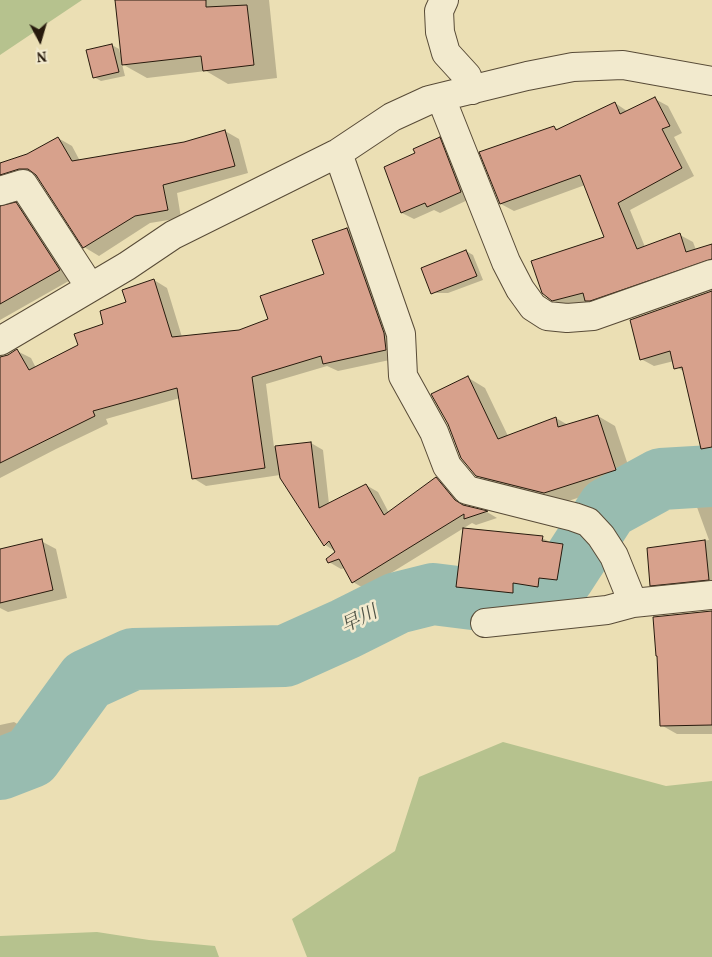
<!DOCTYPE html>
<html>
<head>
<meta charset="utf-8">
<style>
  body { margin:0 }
  #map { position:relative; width:712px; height:957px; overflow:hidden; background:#ebdfb4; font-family:Vollkorn,serif }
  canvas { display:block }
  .north { position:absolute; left:15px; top:15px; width:50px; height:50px; -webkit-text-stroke:4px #f2eace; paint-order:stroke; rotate:174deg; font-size:14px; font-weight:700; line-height:20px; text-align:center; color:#271a0d }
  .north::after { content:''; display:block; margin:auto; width:18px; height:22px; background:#271a0d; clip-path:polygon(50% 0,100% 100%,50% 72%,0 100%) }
</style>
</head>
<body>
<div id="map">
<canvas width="712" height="957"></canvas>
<div class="north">N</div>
</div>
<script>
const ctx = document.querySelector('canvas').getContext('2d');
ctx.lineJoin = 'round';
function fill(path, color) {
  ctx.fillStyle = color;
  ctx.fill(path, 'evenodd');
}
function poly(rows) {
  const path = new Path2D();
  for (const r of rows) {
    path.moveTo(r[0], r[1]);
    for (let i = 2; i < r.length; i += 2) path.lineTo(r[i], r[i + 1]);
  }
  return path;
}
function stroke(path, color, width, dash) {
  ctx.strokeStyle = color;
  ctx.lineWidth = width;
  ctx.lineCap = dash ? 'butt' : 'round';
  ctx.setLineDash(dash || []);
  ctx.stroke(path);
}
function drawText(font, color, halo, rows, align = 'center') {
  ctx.font = font + ' Vollkorn,"Noto Serif JP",serif';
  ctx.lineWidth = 5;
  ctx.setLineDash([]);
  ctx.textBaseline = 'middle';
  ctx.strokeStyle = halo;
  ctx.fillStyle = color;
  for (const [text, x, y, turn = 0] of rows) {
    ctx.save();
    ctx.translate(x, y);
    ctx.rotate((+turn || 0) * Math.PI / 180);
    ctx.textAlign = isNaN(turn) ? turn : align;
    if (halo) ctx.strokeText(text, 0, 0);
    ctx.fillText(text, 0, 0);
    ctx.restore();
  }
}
fill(poly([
  [0,0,82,0,0,55],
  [503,742,666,786,712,781,712,957,307,957,292,919,395,851,419,777],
  [97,932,149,940,215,946,219,957,0,957,0,936]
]), '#b6c28e');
fill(poly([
  [117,0,269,0,277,78,228,84,206,71,147,78,122,64,125,76,101,81,94,77,112,45,119,49,121,57,122,57],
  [655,99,668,106,682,133,674,137,694,176,630,210,645,247,680,235,693,242,696,250,712,245,712,269,599,308,589,301,566,307,553,300,605,238,585,185,514,211,501,204,554,127,559,130,615,103,627,111],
  [225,131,239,139,248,173,177,193,181,218,150,223,99,256,84,247,38,177,33,176,0,194,0,164,28,155,58,138,72,146,80,161,160,150],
  [440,138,451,145,472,198,440,213,434,210,414,219,402,213,386,168,416,154],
  [16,204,30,212,74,278,0,320,0,207],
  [347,229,361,237,399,358,338,371,327,366,266,384,274,447,311,443,323,450,329,504,366,485,378,492,389,513,436,478,448,485,466,507,487,512,497,518,476,525,472,523,365,589,353,582,345,568,341,569,329,562,336,552,324,544,280,475,206,486,193,478,180,398,106,419,108,424,56,449,0,478,0,358,17,351,31,358,36,368,79,346,104,325,154,280,167,288,182,337,239,331,269,319,325,275],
  [466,251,473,255,483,280,448,293,437,293,430,289],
  [712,292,712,357,688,374,675,366,674,361,654,366,641,359],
  [467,377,485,388,508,436,556,418,568,425,598,416,615,426,633,480,562,503,495,486,477,475],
  [712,378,712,489,687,386],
  [712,492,712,590,667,594,651,585,648,549,709,540,694,499],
  [542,538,552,543,562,545,576,553,571,587,553,585,551,594,527,591,527,600,471,594,457,586],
  [41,541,56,549,67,598,8,612,0,608,0,550],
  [712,612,712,734,677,734,661,725],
  [14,722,21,726,25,749,0,753,0,725]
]), '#0003');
stroke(poly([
  [0,769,31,757,87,680,133,659,285,656,345,629,397,603,433,594,513,604,543,600,564,576,608,508,661,479,712,476]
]), '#98bcb0', 62);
const building = poly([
  [115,0,206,0,206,7,247,5,254,65,203,71,201,56,122,65,115,0],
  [112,44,119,72,93,78,86,50,112,44],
  [655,97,670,126,662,129,682,168,618,203,637,249,680,233,686,252,712,244,712,259,590,301,585,301,583,293,552,301,542,293,531,261,604,237,580,175,500,204,479,152,554,126,556,130,615,102,620,114,655,97],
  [225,130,235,166,163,185,168,210,135,216,83,248,36,175,28,169,19,169,0,175,0,163,27,154,58,137,72,161,184,142,225,130],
  [440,137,461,192,427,207,425,203,401,213,384,167,415,153,413,149,440,137],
  [16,202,60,270,0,304,0,206,16,202],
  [347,228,384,333,386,350,323,364,321,356,252,377,265,468,192,479,177,388,93,411,95,416,0,463,0,357,8,355,17,349,29,370,78,345,74,334,103,324,100,311,126,302,122,290,154,279,172,337,239,330,268,319,260,296,324,274,312,240,347,228],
  [466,250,477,276,431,294,421,268,466,250],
  [712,291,712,447,701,449,682,367,674,369,670,351,640,360,630,320,712,291],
  [468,376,498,439,556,417,558,427,598,415,616,470,544,493,476,476,461,458,448,424,431,394,468,376],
  [311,442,319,508,366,484,384,515,436,477,455,500,463,505,488,511,464,519,464,514,352,583,339,559,328,563,326,559,335,552,329,541,324,546,280,478,275,446,311,442],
  [463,528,543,536,542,541,563,544,557,580,539,578,538,587,513,583,513,593,456,587,463,528],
  [42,539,53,590,0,603,0,549,42,539],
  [705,540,709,580,650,586,647,548,705,540],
  [712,611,712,725,660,726,657,656,656,656,653,617,712,611]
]);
fill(building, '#d7a18c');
stroke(building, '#271a0d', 1);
const minor = poly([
  [444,0,439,11,440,32,446,53,467,76,472,90],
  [441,98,506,262,520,289,533,307,547,316,567,318,593,316,712,274],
  [338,153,401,334,403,376,434,432,447,466,467,490,574,517,588,522,601,536,614,556,633,603],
  [0,191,23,184,90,287],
  [0,341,127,266,173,235,338,153,392,117,429,100,527,76,573,67,623,65,712,81],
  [485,623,607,610,633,603,712,595]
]);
stroke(minor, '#584b37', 30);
stroke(minor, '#f2eace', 28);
drawText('italic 19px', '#4f5346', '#f2eace', [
  ["早川",360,621,-26]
]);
</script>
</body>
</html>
